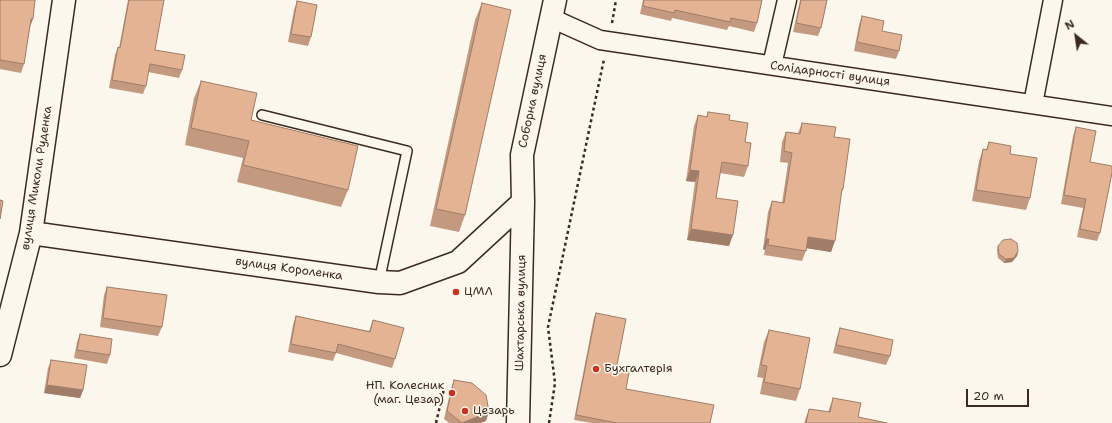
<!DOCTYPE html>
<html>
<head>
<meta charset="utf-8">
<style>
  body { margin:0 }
  #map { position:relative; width:1112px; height:423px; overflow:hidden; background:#fbf7ec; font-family:"Shantell Sans",sans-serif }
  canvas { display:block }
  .north { position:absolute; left:1056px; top:16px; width:40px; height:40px; -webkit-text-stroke:3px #fbf7ec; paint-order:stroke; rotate:330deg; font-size:11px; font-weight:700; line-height:16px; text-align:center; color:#3b2a1e }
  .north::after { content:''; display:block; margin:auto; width:14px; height:18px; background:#3b2a1e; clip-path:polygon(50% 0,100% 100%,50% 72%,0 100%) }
  .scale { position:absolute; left:966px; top:389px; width:63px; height:18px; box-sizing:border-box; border:2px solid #3b2a1e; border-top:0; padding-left:5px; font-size:12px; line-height:14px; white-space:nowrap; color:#3b2a1e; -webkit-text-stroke:3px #fbf7ec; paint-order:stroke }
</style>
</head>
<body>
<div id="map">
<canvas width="1112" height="423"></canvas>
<div class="north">N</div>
<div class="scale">20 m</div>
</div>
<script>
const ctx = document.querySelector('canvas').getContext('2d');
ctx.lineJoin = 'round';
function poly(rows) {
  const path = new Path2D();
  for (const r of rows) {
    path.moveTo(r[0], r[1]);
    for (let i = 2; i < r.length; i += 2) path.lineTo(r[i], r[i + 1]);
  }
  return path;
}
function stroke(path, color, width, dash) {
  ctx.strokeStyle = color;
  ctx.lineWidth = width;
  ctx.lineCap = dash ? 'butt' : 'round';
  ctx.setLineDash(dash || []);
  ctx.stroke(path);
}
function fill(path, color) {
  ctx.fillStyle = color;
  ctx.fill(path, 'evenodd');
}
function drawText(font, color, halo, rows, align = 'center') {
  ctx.font = font + ' "Shantell Sans",sans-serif';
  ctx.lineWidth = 3;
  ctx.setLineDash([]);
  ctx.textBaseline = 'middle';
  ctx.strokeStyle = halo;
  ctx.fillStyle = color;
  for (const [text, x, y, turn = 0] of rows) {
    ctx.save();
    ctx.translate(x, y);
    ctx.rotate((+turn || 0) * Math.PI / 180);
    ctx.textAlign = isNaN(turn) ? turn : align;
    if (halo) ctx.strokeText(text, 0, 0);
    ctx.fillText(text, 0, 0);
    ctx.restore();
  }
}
const service = poly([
  [262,115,407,151,379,282]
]);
const minor = poly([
  [551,18,600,40,1112,116],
  [772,65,787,0],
  [1033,104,1053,0]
]);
const tertiary = poly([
  [31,233,379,282,400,283,458,262,523,202],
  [0,355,31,233,64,0],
  [518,423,523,202,522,155,555,0]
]);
stroke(service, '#3b2a1e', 12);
stroke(minor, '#3b2a1e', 21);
stroke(tertiary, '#3b2a1e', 25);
stroke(poly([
  [612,23,616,0],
  [436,423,444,389],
  [549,423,555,383,548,327,604,59]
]), '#3b2a1e', 2.5, [3, 3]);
stroke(service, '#fbf7ec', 9);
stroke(minor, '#fbf7ec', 18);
stroke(tertiary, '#fbf7ec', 22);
fill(poly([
  [0,0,30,27,24,64,21,73,0,69],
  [128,0,129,0,155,50,182,70,179,78,148,72,146,86,143,94,109,88,115,55,118,47,119,48],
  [643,0,762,0,757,23,754,32,729,26,727,30,672,18,671,21,640,14],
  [800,0,827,0,821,28,818,36,793,32],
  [297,1,311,37,308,46,288,42,294,10],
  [482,3,465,215,459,232,430,226,475,20],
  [862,16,882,31,899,51,896,59,854,51,859,25],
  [201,81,251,120,348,190,341,207,237,182,243,158,185,145,194,98],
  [708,112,729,120,745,142,748,166,744,177,720,173,716,198,729,246,687,240,695,182,686,181,694,126,698,115,706,117],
  [802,123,834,137,843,189,841,194,831,252,807,248,802,261,764,255,765,250,763,249,768,212,772,201,782,203,788,163,780,162,782,142,786,132,798,133],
  [1076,127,1090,162,1100,233,1097,241,1077,237,1083,208,1061,204,1073,136],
  [989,142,1010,154,1030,198,1026,210,972,201,979,161,983,149,986,150],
  [998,246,1018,251,1017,256,1012,262,1004,263,998,258,997,250],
  [107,287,162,327,158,336,100,327,104,295],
  [596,313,616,370,626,389,710,423,592,423,574,420,594,317],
  [296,316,369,331,373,320,395,359,392,368,336,353,333,361,288,352,293,325],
  [840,328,890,356,886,365,833,353,837,337],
  [769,330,800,389,796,401,760,394,763,378,757,377,764,342],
  [80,334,110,355,107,364,74,358,77,342],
  [51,360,83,390,80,398,44,393,48,368],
  [454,380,486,421,480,423,449,423,444,419,451,389],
  [833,398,858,417,887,423,804,423,809,409,828,412]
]), '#c39a7f');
fill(poly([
  [31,19,33,19,30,27],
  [690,170,699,171,695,182,686,181],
  [691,229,733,235,729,246,687,240],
  [808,237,835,241,831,252,805,248],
  [766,239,769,239,765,250,763,249],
  [1018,251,1017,256,1012,262,1004,263,1006,259],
  [47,385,83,390,80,398,44,393],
  [489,412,486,421,480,423,462,423]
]), '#9f7d68');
const building = poly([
  [0,0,35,0,33,19,31,19,24,64,0,60,0,0],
  [129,0,164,0,155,50,185,55,182,70,150,64,146,86,112,80,118,47,120,48,129,0],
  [644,0,762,0,757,23,731,18,730,22,675,10,674,13,643,6,644,0],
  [801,0,827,0,821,28,796,23,801,0],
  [297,1,317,5,311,37,291,34,297,1],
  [482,3,511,10,465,215,436,209,482,3],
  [862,16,884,21,882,31,902,35,899,51,857,42,862,16],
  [201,81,257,93,251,120,358,146,348,190,243,165,249,141,191,128,201,81],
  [708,112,730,115,729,120,748,123,745,142,751,143,748,166,722,162,716,198,738,201,733,235,691,229,699,171,690,170,698,115,707,117,708,112],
  [802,123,836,127,834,137,850,139,843,189,842,189,835,241,808,237,806,251,768,245,769,239,766,239,772,201,784,203,792,153,784,151,786,132,800,134,802,123],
  [1076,127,1096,131,1090,162,1112,166,1112,173,1100,233,1080,229,1086,199,1064,195,1076,127],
  [989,142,1011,146,1010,154,1037,158,1030,198,976,190,983,149,987,150,989,142],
  [0,200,3,201,0,219,0,200],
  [1011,239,1017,243,1018,251,1014,258,1006,259,999,254,998,246,1003,240,1011,239],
  [107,287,167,295,162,327,103,318,107,287],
  [596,313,626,319,616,370,629,372,626,389,714,405,710,423,617,423,576,415,596,313],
  [296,316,370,332,373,320,404,328,395,359,338,344,336,353,291,344,296,316],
  [840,328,893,340,890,356,836,345,840,328],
  [769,330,810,338,800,389,764,382,767,366,761,365,769,330],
  [80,334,112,339,110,355,77,350,80,334],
  [51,360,87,365,83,390,47,385,51,360],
  [454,380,472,383,486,395,489,412,462,423,447,411,454,380],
  [833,398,861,403,858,417,887,423,806,423,809,409,830,412,833,398]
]);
fill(building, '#e3b394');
stroke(building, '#9f7d68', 1);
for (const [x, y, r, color] of [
  [456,292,4,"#c8321e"],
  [596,369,4,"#c8321e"],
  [452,393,4,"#c8321e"],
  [465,411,4,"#c8321e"]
]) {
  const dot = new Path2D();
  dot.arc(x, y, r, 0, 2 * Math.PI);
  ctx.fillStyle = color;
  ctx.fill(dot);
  stroke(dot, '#fbf7ec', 1.5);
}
drawText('12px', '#3b2a1e', '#fbf7ec', [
  ["Солідарності вулиця",830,74,8],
  ["Соборна вулиця",533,101,-78],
  ["вулиця Миколи Руденка",37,178,-81],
  ["вулиця Короленка",289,269,8],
  ["Шахтарська вулиця",521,313,-89]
]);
drawText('12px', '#3b2a1e', '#fbf7ec', [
  ["ЦМЛ",464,292],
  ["Бухгалтерія",604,369],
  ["НП. Колесник",444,386,"right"],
  ["(маг. Цезар)",444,400,"right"],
  ["Цезарь",473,411]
], 'left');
</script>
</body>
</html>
